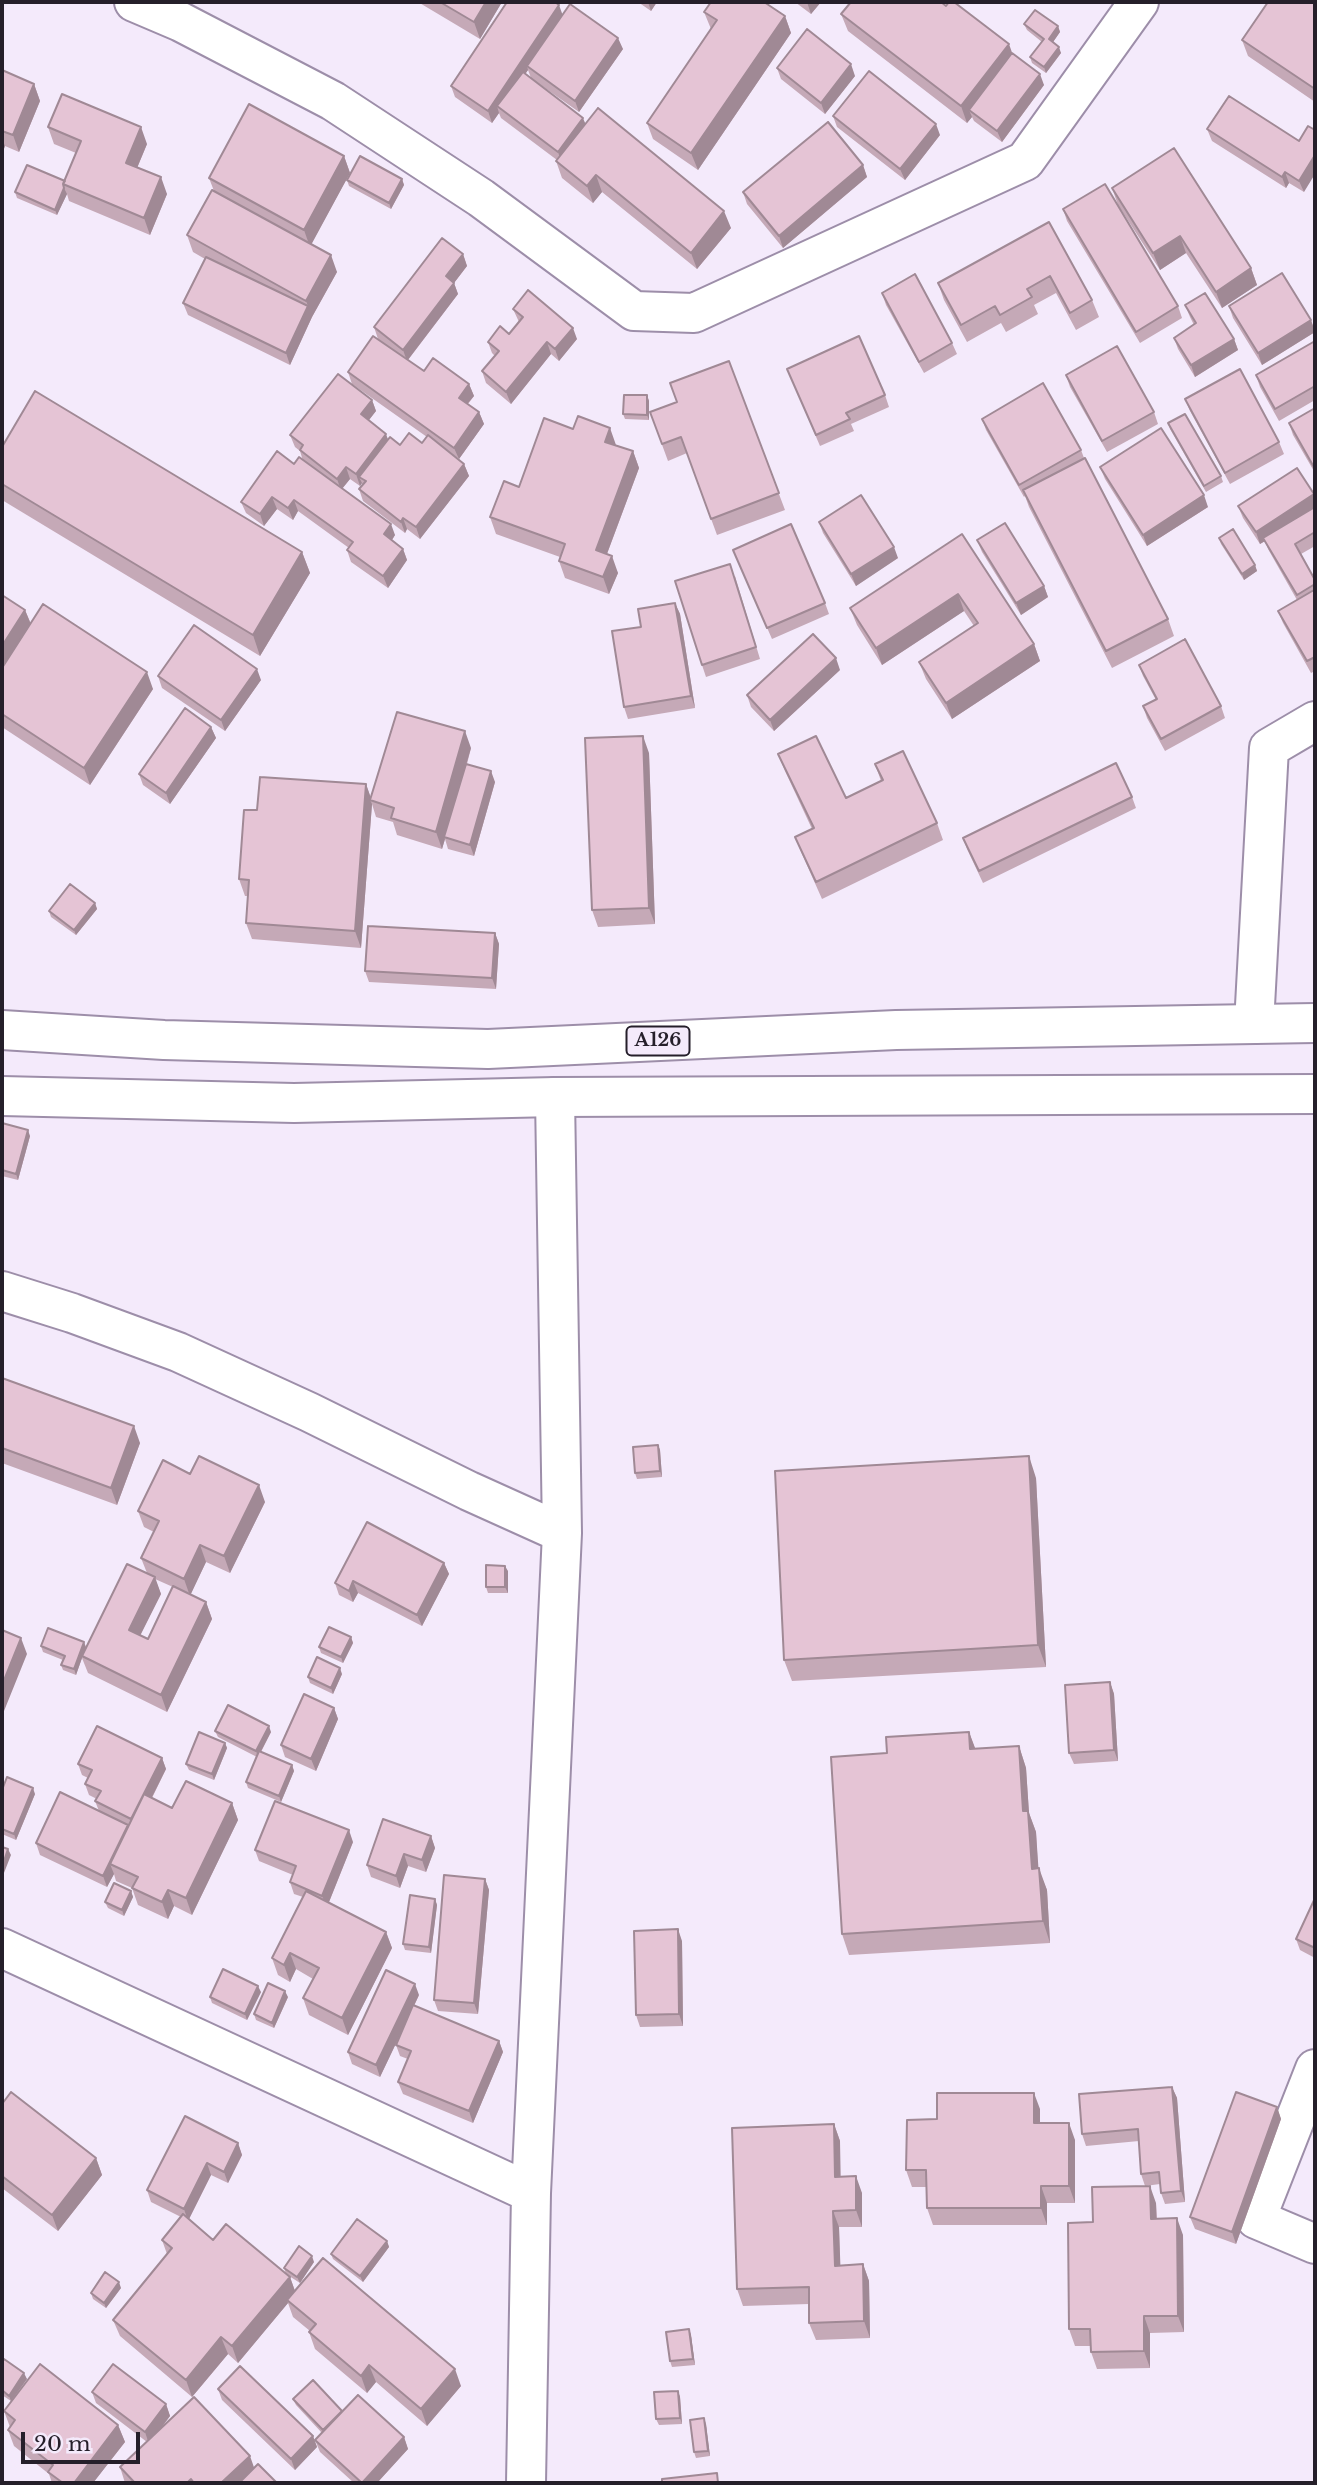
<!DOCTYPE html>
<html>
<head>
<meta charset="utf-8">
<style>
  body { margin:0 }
  #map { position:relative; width:1317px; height:2485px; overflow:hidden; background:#f4eafb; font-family:"Libre Baskerville",serif }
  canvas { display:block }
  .frame { position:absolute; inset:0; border:4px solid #251f2a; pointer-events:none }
  .scale { position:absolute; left:21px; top:2432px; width:119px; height:32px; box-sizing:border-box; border:4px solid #251f2a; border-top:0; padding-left:9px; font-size:21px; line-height:24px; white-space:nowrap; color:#251f2a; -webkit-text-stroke:5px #f4eafb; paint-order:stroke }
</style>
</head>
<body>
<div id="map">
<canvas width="1317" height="2485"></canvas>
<div class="frame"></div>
<div class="scale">20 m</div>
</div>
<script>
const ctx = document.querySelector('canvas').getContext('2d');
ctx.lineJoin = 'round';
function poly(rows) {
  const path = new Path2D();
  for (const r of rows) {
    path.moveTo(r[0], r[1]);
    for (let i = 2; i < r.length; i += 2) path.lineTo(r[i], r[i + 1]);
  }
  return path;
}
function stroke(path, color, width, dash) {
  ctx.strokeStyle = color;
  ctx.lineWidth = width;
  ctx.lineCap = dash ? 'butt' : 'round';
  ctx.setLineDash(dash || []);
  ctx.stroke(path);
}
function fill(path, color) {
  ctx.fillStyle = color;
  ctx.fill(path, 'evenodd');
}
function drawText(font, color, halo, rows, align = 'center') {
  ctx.font = font + ' "Libre Baskerville",serif';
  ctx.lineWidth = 6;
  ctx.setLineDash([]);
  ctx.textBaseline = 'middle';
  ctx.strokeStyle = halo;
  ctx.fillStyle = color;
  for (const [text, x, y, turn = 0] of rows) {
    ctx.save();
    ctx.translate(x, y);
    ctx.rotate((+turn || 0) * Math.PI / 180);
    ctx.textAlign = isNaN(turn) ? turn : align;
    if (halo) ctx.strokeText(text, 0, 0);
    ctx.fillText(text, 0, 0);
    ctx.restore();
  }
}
const minor = poly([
  [134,2,181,22,333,101,481,198,634,311,694,313,1025,161,1139,2],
  [1254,1024,1269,748,1315,721],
  [2,1291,72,1313,178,1352,309,1412,469,1491,562,1533],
  [2,1948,531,2193],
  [1315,2069,1256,2219,1315,2244],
  [526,2483,531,2193,562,1533,555,1097]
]);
const highway = poly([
  [2,1030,164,1040,488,1049,896,1030,1315,1023],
  [2,1096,294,1103,555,1097,1315,1094]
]);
stroke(minor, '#9d8ea9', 42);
stroke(highway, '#9d8ea9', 42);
stroke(minor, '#fff', 38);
stroke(highway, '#fff', 38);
fill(poly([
  [418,2,502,2,480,39],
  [638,2,657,2,651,11],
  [795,2,821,2,811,14],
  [1315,4,1315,102,1248,56,1242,40],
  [704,12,785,16,791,33,698,170,653,139,647,123,711,29],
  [841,14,1012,53,1044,85,1002,142,974,121,972,117,967,123,848,31],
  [563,15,623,49,579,112,532,79,585,124,731,228,697,269,602,192,593,203,562,178,556,161,557,160,501,118,499,113,492,123,455,97,451,86],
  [528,70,531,78,525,74],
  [1024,24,1058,26,1060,32,1053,42,1061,53,1046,73,1032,63,1030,57,1042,42,1027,30],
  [777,68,855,76,825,114,781,79],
  [2,70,34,84,40,101,19,152,5,146,2,154],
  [833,116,940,135,905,180,837,127],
  [48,127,147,144,137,168,167,194,150,235,69,201,67,194,57,215,17,198,15,192,65,181,76,153,54,144],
  [1207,129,1299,141,1304,192,1289,183,1286,188,1212,141],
  [344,156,350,173,311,244,337,272,312,317,290,365,188,315,183,303,205,259,193,252,187,235,214,191,209,178],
  [863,165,867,177,783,248,747,204,743,192],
  [402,179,404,185,391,209,349,186,347,180],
  [1112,188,1251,268,1257,285,1222,308,1186,253,1160,270,1118,205],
  [1063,209,1178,306,1182,318,1140,343,1067,221],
  [1049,222,1092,300,1099,317,1076,330,1056,293,1034,305,1038,314,1006,332,1001,323,967,342,944,300,938,283],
  [463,254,467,266,454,283,458,294,408,360,424,371,469,384,474,396,468,404,479,412,484,424,459,459,449,452,464,464,469,476,420,539,407,529,405,533,363,501,359,489,362,485,362,483,360,486,350,479,342,489,395,535,392,540,403,549,407,560,388,588,351,562,347,550,349,548,298,511,293,520,277,509,264,526,246,513,241,502,294,464,303,461,300,451,295,447,290,435,372,400,376,411,369,420,388,439,400,445,422,443,427,437,352,384,348,372,378,339,374,327],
  [882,293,952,343,957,354,924,373,886,305],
  [1185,305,1234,339,1238,350,1195,377,1178,349,1174,338,1194,325,1190,317],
  [1229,306,1311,320,1315,332,1262,365,1233,318],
  [513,309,577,339,559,361,551,354,511,404,486,383,482,371,495,356,492,353,488,342,509,334,519,322],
  [1315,341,1315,400,1279,421,1260,387,1256,375],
  [729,361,785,510,717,535,687,453,668,461,650,412,677,402],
  [787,369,885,395,889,407,851,424,854,431,820,446],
  [1066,375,1154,412,1158,424,1107,452,1070,387],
  [647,395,649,401,649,420,625,419,623,414],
  [1185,399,1279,442,1284,454,1230,484,1190,411],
  [1315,408,1315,473,1293,435,1289,423],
  [982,419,1081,450,1084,458,1168,619,1174,636,1112,668,1029,507,1025,496,1024,497,986,430],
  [1168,423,1221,476,1223,482,1206,492,1170,429],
  [616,445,633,451,639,468,607,554,618,573,609,594,565,578,559,561,560,557,496,534,490,517,519,487],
  [2,447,302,552,310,573,260,656,2,500],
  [1100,467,1208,507,1147,546,1105,479],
  [1315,496,1315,546,1301,554,1315,580,1315,671,1311,673,1283,623,1278,611,1297,600,1268,549,1265,541,1260,544,1243,518,1238,506],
  [819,522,898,558,856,586,823,533],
  [962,534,1034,644,1040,661,952,719,926,679,919,662,974,626,964,611,882,665,857,625,850,608],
  [1219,538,1255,565,1257,571,1244,580,1221,544],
  [977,540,1044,586,1048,597,1021,615,982,552],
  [733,550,825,603,829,614,772,639],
  [735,576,760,659,706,677,702,665],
  [2,595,25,610,31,624,153,689,90,785,2,727],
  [675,603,680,614,695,708,628,719,624,707,641,627],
  [1139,665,1221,706,1225,718,1165,751,1147,718,1143,706,1156,700,1143,676],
  [840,670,774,731,751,707,747,695],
  [158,676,261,680,225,731,162,688],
  [211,727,216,738,170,804,143,785,139,774],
  [471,748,467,764,495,782,474,856,448,849,445,839,442,849,397,835,393,822,376,817,372,804,361,948,252,939,246,923,248,896,245,896,239,879,257,810,366,784,371,799],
  [649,753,655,924,598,927,592,910],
  [778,754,846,798,881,781,875,764,937,823,943,840,822,899,802,854,795,837,812,829,785,771],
  [1132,797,1136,808,983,883,967,849,963,838],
  [95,903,97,909,76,935,51,917,49,911],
  [495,933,499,944,496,989,369,982,365,971],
  [2,1123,30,1136,18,1180,2,1176],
  [2,1378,140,1443,117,1505,2,1463],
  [658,1445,660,1450,662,1477,637,1479,635,1473],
  [190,1474,265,1502,230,1573,206,1562,190,1595,206,1602,212,1619,167,1712,88,1673,82,1658,76,1675,63,1670,61,1665,63,1660,43,1652,41,1646,84,1642,86,1647,147,1573,141,1558,154,1532,144,1527,138,1511],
  [155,1579,173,1587,148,1639,140,1635,161,1594],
  [1036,1478,1046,1667,792,1681,784,1660],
  [444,1563,449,1574,422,1626,358,1593,353,1602,339,1595,335,1583],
  [508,1571,508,1593,488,1593,486,1587],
  [351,1637,353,1643,343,1663,321,1653,319,1647],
  [342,1674,333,1694,310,1683,308,1677],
  [1110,1682,1114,1694,1118,1761,1074,1764,1069,1753],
  [334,1708,338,1719,316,1771,285,1757,281,1745],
  [215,1731,271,1732,261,1752,292,1765,294,1771,281,1802,248,1788,246,1782,257,1757,218,1737],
  [969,1732,975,1749,1019,1746,1026,1768,1029,1813,1036,1832,1038,1869,1047,1890,1050,1943,849,1955,842,1934,887,1753],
  [225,1743,227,1748,214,1780,189,1770,186,1764],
  [162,1758,166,1769,152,1798,172,1808,232,1803,238,1820,192,1915,174,1906,168,1919,138,1905,132,1888,116,1881,114,1874,107,1887,40,1855,36,1843,99,1811,95,1801,97,1799,89,1795,85,1784,88,1778,82,1775,78,1764],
  [2,1790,35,1794,16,1840,2,1834],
  [431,1836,435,1848,426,1872,408,1866,400,1888,371,1877,367,1865],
  [353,1842,329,1902,386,1932,392,1948,348,2035,309,2015,303,1998,313,1979,296,1969,290,1982,278,1975,272,1958,303,1897,294,1894,290,1882,293,1875,259,1861,255,1850],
  [485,1879,489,1890,478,2014,438,2011,434,2000],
  [131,1891,133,1897,124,1916,108,1908,105,1902],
  [1315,1898,1315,1958,1300,1950,1296,1939],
  [435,1899,437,1905,431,1953,405,1950,403,1944],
  [682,1941,683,2026,640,2027,636,2015],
  [261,1992,247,2020,212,2003,210,1997],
  [419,1995,414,2006,499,2041,503,2052,473,2123,403,2094,398,2082,408,2059,400,2056,396,2045,401,2033,380,2077,352,2064,348,2052],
  [288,1997,274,2028,256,2020,254,2014],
  [1172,2087,1177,2098,1185,2202,1165,2204,1161,2193,1160,2184,1145,2186,1141,2174,1139,2141,1086,2146,1082,2134],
  [2,2104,96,2158,102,2175,58,2231,2,2188],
  [1277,2107,1281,2119,1236,2244,1195,2229,1190,2217],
  [1040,2109,1040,2123,1075,2140,1075,2203,1047,2203,1047,2225,933,2225,927,2208,926,2187,912,2187,906,2170,937,2119],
  [834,2124,840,2141,840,2177,862,2193,862,2227,839,2227,840,2265,863,2264,869,2281,870,2338,816,2340,809,2323,809,2304,743,2306,737,2289],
  [238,2143,242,2155,228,2183,211,2175,189,2219,213,2240,290,2277,295,2291,461,2386,427,2426,376,2382,367,2393,315,2349,309,2332,310,2331,293,2317,288,2303,238,2363,228,2354,192,2397,120,2336,113,2320,167,2254,162,2240,181,2217,151,2202,147,2190],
  [1156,2203,1157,2219,1183,2235,1184,2332,1150,2333,1150,2368,1097,2369,1091,2352,1091,2346,1075,2346,1069,2329,1093,2222],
  [387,2241,389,2247,363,2282,333,2259,331,2254],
  [314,2262,300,2283,286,2274,284,2268],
  [121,2288,106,2308,93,2299,91,2293],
  [689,2329,691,2335,695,2365,672,2367,670,2361],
  [2,2362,27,2379,12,2401,118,2425,125,2442,93,2483,52,2483,49,2474,14,2446,8,2430,10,2427,4,2411,11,2401,2,2395],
  [218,2389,313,2436,317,2447,295,2470,222,2400],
  [678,2391,680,2397,682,2424,659,2425,656,2419],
  [92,2392,166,2404,170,2416,162,2427,254,2468,277,2483,125,2483,120,2467,147,2442,96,2403],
  [293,2399,342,2411,404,2437,408,2449,377,2483,354,2483,320,2452,315,2440,322,2433,296,2405],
  [706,2424,710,2456,696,2458,694,2452]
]), '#c5a9b7');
fill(poly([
  [486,2,502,2,480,39,474,22],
  [648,2,657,2,651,11],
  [807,2,821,2,811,14],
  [559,5,563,16,527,66,528,70,501,110,497,106,499,113,492,123,488,111],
  [785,16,791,33,698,170,691,153],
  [1058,26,1060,32,1051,45,1049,39],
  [618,38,623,49,579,112,575,101],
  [1009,44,1015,61,969,110,972,117,967,123,961,106],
  [1059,47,1061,53,1046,73,1044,67],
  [851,64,855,76,825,114,821,103],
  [1040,74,1044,85,1002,142,997,131],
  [34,84,40,101,19,152,13,135],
  [583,118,588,130,562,164,558,152],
  [936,124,940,135,905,180,900,169],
  [141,127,147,144,132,180,126,163],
  [2,138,5,146,2,154],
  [1315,155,1315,174,1304,192,1299,181],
  [344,156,350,173,310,247,304,230],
  [863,165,867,177,783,248,779,236],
  [1285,172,1289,183,1286,188,1282,177],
  [596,175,602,192,593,203,587,186],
  [161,177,167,194,150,235,144,218],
  [402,179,404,185,391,209,389,203],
  [64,188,67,194,57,215,55,210],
  [724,211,731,228,697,269,691,253],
  [1180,236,1186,253,1160,270,1153,253],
  [463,254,467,266,454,283,458,294,407,361,403,350,446,276],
  [331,255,337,272,312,317,290,365,286,353,308,306,306,301],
  [1251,268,1257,285,1222,308,1216,292],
  [1311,320,1315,332,1262,365,1258,353],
  [573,328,577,339,559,361,555,349],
  [1234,339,1238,350,1195,377,1191,365],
  [547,342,551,354,511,404,506,392],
  [469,384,474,396,463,409,459,398],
  [647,395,649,401,649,420,647,415],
  [372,400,376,411,365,425,361,414],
  [479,412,484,424,459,459,454,448],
  [610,428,616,445,605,442],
  [386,434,390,445,359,477,362,483,360,486,356,474],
  [633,451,639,468,602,567,596,550],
  [464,464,469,476,420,539,416,527],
  [346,467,350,479,341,490,337,479],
  [1314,494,1315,508,1263,538,1265,541,1260,544,1256,532],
  [1204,495,1208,507,1147,546,1143,535],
  [272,497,277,509,264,526,260,514],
  [294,500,298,511,293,520,288,508],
  [403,518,407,529,405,533,401,522],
  [391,524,395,535,388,546,384,534],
  [894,547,898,558,856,586,851,574],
  [403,549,407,560,388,588,383,576],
  [302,552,310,573,260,656,253,635],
  [612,556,618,573,609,594,603,577],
  [1255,565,1257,571,1244,580,1242,574],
  [1044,586,1048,597,1021,615,1016,603],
  [958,594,964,611,882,665,876,648],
  [675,603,680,614,695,708,691,696],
  [25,610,32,627,2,672,2,646],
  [1034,644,1040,661,952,719,946,703],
  [836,658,840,670,774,731,770,720],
  [257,669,261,680,225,731,221,720],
  [147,672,153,689,90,785,84,768],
  [211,727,216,738,170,804,166,793],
  [465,731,471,748,445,838,444,837,445,839,442,849,436,832],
  [643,736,649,753,655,924,649,908],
  [491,771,495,782,474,856,470,845],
  [366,784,372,801,370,800,372,804,361,948,355,931],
  [95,903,97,909,76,935,74,930],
  [495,933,499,944,496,989,492,978],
  [28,1130,30,1136,18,1180,16,1174],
  [134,1426,140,1443,117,1505,111,1488],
  [658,1445,660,1450,662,1477,660,1471],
  [1029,1456,1036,1478,1046,1667,1038,1645],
  [259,1485,265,1502,230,1573,224,1556],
  [200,1545,206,1562,190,1596,184,1579],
  [444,1563,449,1574,422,1626,417,1615],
  [505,1566,508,1571,508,1593,505,1587],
  [155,1577,161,1594,135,1646,129,1630],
  [353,1581,358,1593,353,1602,349,1591],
  [206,1602,212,1619,167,1712,161,1695],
  [351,1637,353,1643,343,1663,341,1657],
  [21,1638,27,1654,2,1716,2,1685],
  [84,1642,86,1648,82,1656,82,1658,76,1675,74,1669],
  [340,1668,342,1674,333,1694,331,1688],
  [1110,1682,1114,1694,1118,1761,1114,1750],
  [334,1708,338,1719,316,1771,311,1759],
  [269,1726,271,1732,258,1757,256,1751],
  [969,1732,977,1753,970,1749],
  [225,1743,227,1748,214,1780,212,1774],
  [1019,1746,1026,1768,1029,1813,1036,1832,1040,1891,1032,1869,1023,1811],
  [162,1758,166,1769,135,1831,131,1819],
  [292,1765,294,1771,281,1802,279,1796],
  [33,1788,35,1794,16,1840,14,1834],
  [232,1803,238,1820,192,1915,186,1898],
  [128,1825,132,1836,110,1864,114,1874,107,1887,103,1876],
  [349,1830,353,1842,327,1907,322,1896],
  [431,1836,435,1848,426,1872,422,1860],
  [8,1849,11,1855,2,1878,2,1867],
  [404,1854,408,1866,400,1888,396,1876],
  [1039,1868,1047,1890,1050,1943,1043,1921],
  [485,1879,489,1890,478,2014,474,2003],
  [168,1890,174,1906,168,1919,162,1902],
  [131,1891,133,1897,124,1916,122,1910],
  [435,1899,437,1905,431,1953,429,1947],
  [678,1929,682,1941,683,2026,679,2014],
  [386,1932,392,1948,348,2035,342,2018],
  [290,1953,296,1969,290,1982,284,1965],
  [415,1984,419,1995,380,2077,376,2065],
  [258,1986,261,1992,247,2020,245,2014],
  [285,1991,288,1997,274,2028,272,2023],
  [499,2041,503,2052,473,2123,469,2111],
  [1172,2087,1177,2098,1185,2202,1181,2191],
  [1034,2093,1040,2109,1040,2140,1034,2123],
  [1277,2107,1281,2119,1236,2244,1232,2232],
  [1069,2123,1075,2140,1075,2203,1069,2186],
  [834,2124,840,2141,841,2194,835,2177],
  [238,2143,242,2155,228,2183,224,2172],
  [96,2158,102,2175,58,2231,52,2215],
  [207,2163,211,2175,188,2221,184,2209],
  [856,2176,862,2193,862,2227,856,2210],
  [1041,2186,1047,2203,1047,2225,1041,2208],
  [1150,2186,1156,2203,1157,2236,1151,2219],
  [833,2211,839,2227,841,2282,835,2266],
  [1177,2218,1183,2235,1184,2332,1178,2316],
  [387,2241,389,2247,363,2282,360,2276],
  [312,2256,314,2262,300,2283,297,2277],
  [863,2264,869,2281,870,2338,864,2321],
  [290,2277,296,2294,287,2300,288,2303,238,2363,232,2346],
  [119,2282,121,2288,106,2308,104,2303],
  [1144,2316,1150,2333,1150,2368,1144,2351],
  [689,2329,691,2335,695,2365,693,2359],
  [221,2337,228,2354,192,2397,186,2380],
  [369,2365,376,2382,367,2393,361,2376],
  [455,2369,461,2386,427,2426,421,2409],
  [24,2373,27,2379,11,2401,9,2396],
  [678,2391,680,2397,682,2424,680,2418],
  [166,2404,170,2416,149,2444,145,2432],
  [704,2418,706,2424,710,2456,708,2451],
  [118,2425,125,2442,93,2483,74,2483],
  [313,2436,317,2447,295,2470,291,2459],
  [404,2437,408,2449,377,2483,362,2483],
  [250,2456,256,2473,245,2483,221,2483]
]), '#a08995');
const building = poly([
  [440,2,486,2,474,22,440,2],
  [507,2,555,2,559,5,488,111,451,86,507,2],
  [711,2,764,2,785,16,691,153,647,123,717,20,704,12,711,2],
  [851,2,941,2,946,6,949,2,954,2,1009,44,961,106,841,14,851,2],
  [1268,2,1312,2,1315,4,1315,89,1242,40,1268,2],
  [570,4,618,38,575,101,527,66,570,4],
  [1035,10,1058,26,1049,39,1059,47,1044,67,1030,57,1044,39,1024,24,1035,10],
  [807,29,851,64,821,103,777,68,807,29],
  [1012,53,1040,74,997,131,969,110,1012,53],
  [2,70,34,84,13,135,2,131,2,70],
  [869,71,936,124,900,169,833,116,869,71],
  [523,72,583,118,558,152,497,106,523,72],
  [62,94,141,127,126,163,161,177,144,218,63,184,81,141,48,127,62,94],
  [1229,96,1299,141,1308,126,1315,130,1315,155,1299,181,1285,172,1282,177,1207,129,1229,96],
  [249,104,344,156,304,230,209,178,249,104],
  [598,108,724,211,691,253,596,175,587,186,556,161,598,108],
  [828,122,863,165,779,236,743,192,828,122],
  [1174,148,1251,268,1216,292,1180,236,1153,253,1112,188,1174,148],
  [360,156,402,179,389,203,347,180,360,156],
  [27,165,65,181,63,184,64,188,55,210,15,192,27,165],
  [1105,184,1178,306,1136,332,1063,209,1105,184],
  [212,190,331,255,306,301,187,235,212,190],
  [1049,222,1092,300,1070,313,1050,276,1027,289,1032,297,1000,315,995,306,961,325,938,283,1049,222],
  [442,238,463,254,446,276,454,283,403,350,374,327,442,238],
  [206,257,308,306,286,353,183,303,206,257],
  [1282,273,1311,320,1258,353,1229,306,1282,273],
  [915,274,952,343,919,362,882,293,915,274],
  [528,290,573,328,555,349,547,342,506,392,482,371,499,351,488,342,500,326,509,334,523,317,513,309,528,290],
  [1205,293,1234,339,1191,365,1174,338,1196,323,1185,305,1205,293],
  [373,336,424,371,433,358,469,384,459,398,479,412,454,448,348,372,373,336],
  [859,336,885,395,846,413,850,419,816,435,787,369,859,336],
  [1315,341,1315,386,1275,409,1256,375,1315,341],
  [1117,346,1154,412,1102,441,1066,375,1117,346],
  [729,361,779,493,711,519,681,437,662,444,650,412,677,402,670,383,729,361],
  [1240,369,1279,442,1225,473,1185,399,1240,369],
  [338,374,372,400,361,414,386,434,356,474,346,467,337,479,300,450,303,445,290,435,338,374],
  [1043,383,1081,450,1019,485,982,419,1043,383],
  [35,391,302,552,253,635,2,484,2,447,35,391],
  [624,395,647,395,647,415,623,414,624,395],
  [1315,408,1315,469,1289,423,1315,408],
  [1185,414,1221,476,1204,486,1168,423,1185,414],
  [578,416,610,428,605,442,633,451,596,550,612,556,603,577,559,561,565,544,490,517,504,481,519,487,544,418,573,429,578,416],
  [1161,428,1204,495,1143,535,1100,467,1161,428],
  [409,433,422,443,428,435,464,464,416,527,403,518,401,522,359,489,366,481,359,477,390,437,400,445,409,433],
  [277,451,294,464,299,457,391,524,384,534,403,549,383,576,347,550,353,542,294,500,288,508,272,497,260,514,241,502,277,451],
  [1085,458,1168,619,1106,651,1023,490,1085,458],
  [1297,468,1314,494,1256,532,1238,506,1297,468],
  [861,495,894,547,851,574,819,522,861,495],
  [1315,507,1315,532,1295,544,1315,580,1315,584,1297,595,1263,538,1315,507],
  [1005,523,1044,586,1016,603,977,540,1005,523],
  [791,524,825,603,767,628,733,550,791,524],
  [1233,529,1255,565,1242,574,1219,538,1233,529],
  [962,534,1034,644,946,703,919,662,978,623,958,594,876,648,850,608,962,534],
  [730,564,756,647,702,665,675,581,730,564],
  [1314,590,1315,593,1315,657,1307,661,1278,611,1314,590],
  [2,595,25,610,2,646,2,595],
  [675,603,691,696,624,707,612,631,641,627,638,609,675,603],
  [43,604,147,672,84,768,2,714,2,668,43,604],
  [194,625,257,669,221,720,158,676,194,625],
  [813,634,836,658,770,720,747,695,813,634],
  [1185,639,1221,706,1161,739,1143,706,1157,699,1139,665,1185,639],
  [185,708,211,727,166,793,139,774,185,708],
  [397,712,465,731,436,832,391,818,394,808,370,800,397,712],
  [643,736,649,908,592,910,585,738,643,736],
  [816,736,846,798,883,780,875,764,903,751,937,823,816,882,795,837,814,828,778,754,816,736],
  [1116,763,1132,797,979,871,963,838,1116,763],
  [466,764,491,771,470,845,444,837,466,764],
  [260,777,366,784,355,931,246,923,249,880,239,879,244,810,257,810,260,777],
  [70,884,95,903,74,930,49,911,70,884],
  [368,926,495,933,492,978,365,971,368,926],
  [2,1123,28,1130,16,1174,2,1170,2,1123],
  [2,1378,134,1426,111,1488,2,1448,2,1378],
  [658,1445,660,1471,635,1473,633,1447,658,1445],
  [199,1456,259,1485,224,1556,200,1545,184,1579,141,1558,159,1521,138,1511,163,1460,190,1474,199,1456],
  [1029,1456,1038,1645,784,1660,775,1471,1029,1456],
  [367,1522,444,1563,417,1615,353,1581,349,1591,335,1583,367,1522],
  [127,1564,155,1577,129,1630,148,1639,173,1586,206,1602,161,1695,82,1656,127,1564],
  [486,1565,505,1566,505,1587,486,1587,486,1565],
  [329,1627,351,1637,341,1657,319,1647,329,1627],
  [48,1628,84,1642,74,1669,61,1665,65,1656,41,1646,48,1628],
  [2,1630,21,1638,2,1685,2,1630],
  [317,1657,340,1668,331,1688,308,1677,317,1657],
  [1110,1682,1114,1750,1069,1753,1065,1685,1110,1682],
  [304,1694,334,1708,311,1759,281,1745,304,1694],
  [228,1705,269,1726,256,1751,215,1731,228,1705],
  [97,1726,162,1758,131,1819,95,1801,101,1791,85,1784,92,1770,78,1764,97,1726],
  [199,1732,225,1743,212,1774,186,1764,199,1732],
  [969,1732,970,1749,1019,1746,1023,1811,1028,1811,1032,1869,1039,1868,1043,1921,842,1934,831,1757,887,1753,886,1737,969,1732],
  [259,1751,292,1765,279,1796,246,1782,259,1751],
  [7,1777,33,1788,14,1834,2,1829,2,1790,7,1777],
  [186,1781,232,1803,186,1898,168,1890,162,1902,132,1888,138,1877,110,1864,144,1794,172,1808,186,1781],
  [60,1792,128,1825,103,1876,36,1843,60,1792],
  [275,1801,349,1830,322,1896,290,1882,296,1866,255,1850,275,1801],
  [383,1819,431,1836,422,1860,404,1854,396,1876,367,1865,383,1819],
  [2,1847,8,1849,2,1867,2,1847],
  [444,1875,485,1879,474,2003,434,2000,444,1875],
  [114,1883,131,1891,122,1910,105,1902,114,1883],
  [306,1891,386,1932,342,2018,303,1998,319,1968,290,1953,284,1965,272,1958,306,1891],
  [410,1895,435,1899,429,1947,403,1944,410,1895],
  [1315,1898,1315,1948,1296,1939,1315,1898],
  [678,1929,679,2014,636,2015,634,1931,678,1929],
  [223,1969,258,1986,245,2014,210,1997,223,1969],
  [386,1970,415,1984,376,2065,348,2052,386,1970],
  [268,1983,285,1991,272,2023,254,2014,268,1983],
  [413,2005,499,2041,469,2111,398,2082,411,2051,396,2045,413,2005],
  [1172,2087,1181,2191,1161,2193,1159,2172,1141,2174,1138,2129,1082,2134,1079,2094,1172,2087],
  [11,2092,96,2158,52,2215,2,2176,2,2104,11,2092],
  [1236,2092,1277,2107,1232,2232,1190,2217,1236,2092],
  [937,2093,1034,2093,1034,2123,1069,2123,1069,2186,1041,2186,1041,2208,927,2208,926,2170,906,2170,907,2120,937,2119,937,2093],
  [185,2116,238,2143,224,2172,207,2163,184,2209,147,2190,185,2116],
  [834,2124,835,2177,856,2176,856,2210,833,2211,835,2266,863,2264,864,2321,809,2323,809,2287,737,2289,732,2128,834,2124],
  [1150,2186,1151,2219,1177,2218,1178,2316,1144,2316,1144,2351,1091,2352,1090,2329,1069,2329,1068,2223,1093,2222,1092,2187,1150,2186],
  [183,2214,213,2240,226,2224,290,2277,232,2346,221,2337,186,2380,113,2320,172,2248,162,2240,183,2214],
  [357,2219,387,2241,360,2276,331,2254,357,2219],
  [299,2246,312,2256,297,2277,284,2268,299,2246],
  [323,2258,455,2369,421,2409,369,2365,361,2376,309,2332,316,2324,287,2300,323,2258],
  [105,2272,119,2282,104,2303,91,2293,105,2272],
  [689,2329,693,2359,670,2361,666,2332,689,2329],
  [4,2359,24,2373,9,2396,2,2390,2,2362,4,2359],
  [40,2364,118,2425,74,2483,63,2483,48,2472,53,2465,8,2430,15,2420,4,2411,40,2364],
  [113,2364,166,2404,145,2432,92,2392,113,2364],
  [240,2366,313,2436,291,2459,218,2389,240,2366],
  [313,2380,342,2411,323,2430,293,2399,313,2380],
  [678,2391,680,2418,656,2419,654,2392,678,2391],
  [358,2395,404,2437,362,2483,315,2440,358,2395],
  [194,2397,250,2456,221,2483,194,2483,191,2479,187,2483,135,2483,120,2467,194,2397],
  [704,2418,708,2451,694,2452,690,2420,704,2418],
  [258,2464,277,2483,239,2483,258,2464],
  [717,2473,718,2483,662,2483,662,2479,717,2473]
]);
fill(building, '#e5c4d5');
stroke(building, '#a08995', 2);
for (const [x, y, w] of [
  [658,1041,63]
]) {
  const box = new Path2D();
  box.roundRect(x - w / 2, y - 14.5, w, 29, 5);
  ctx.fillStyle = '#f4eafb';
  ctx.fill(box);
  stroke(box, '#251f2a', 2);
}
drawText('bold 18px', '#251f2a', null, [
  ["A126",658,1041]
]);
</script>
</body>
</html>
